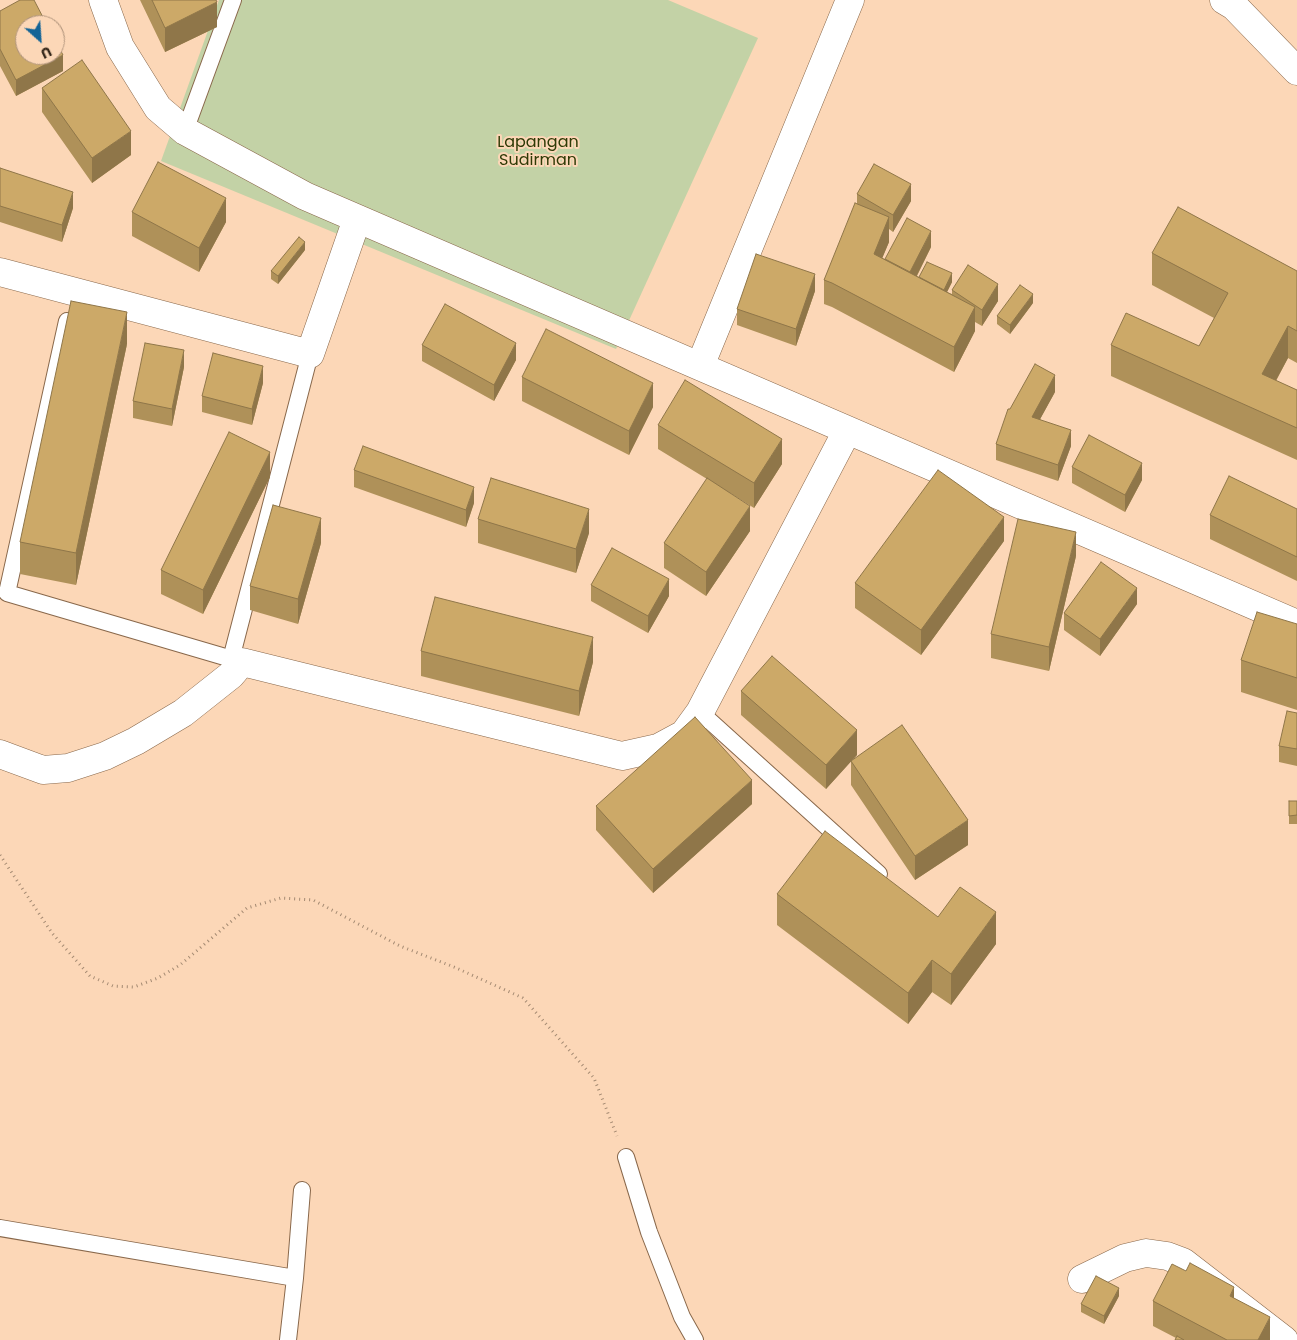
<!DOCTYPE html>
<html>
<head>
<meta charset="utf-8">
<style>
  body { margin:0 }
  #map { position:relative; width:1297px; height:1340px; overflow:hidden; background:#fcd7b7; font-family:Poppins,sans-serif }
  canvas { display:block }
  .north { position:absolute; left:15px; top:15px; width:50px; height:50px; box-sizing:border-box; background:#fcd7b7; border:1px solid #ad9179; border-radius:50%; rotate:154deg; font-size:14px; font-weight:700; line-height:20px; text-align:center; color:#36281b }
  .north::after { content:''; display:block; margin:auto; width:18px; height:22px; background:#146496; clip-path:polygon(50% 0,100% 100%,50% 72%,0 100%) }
</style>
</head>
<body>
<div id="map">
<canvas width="1297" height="1340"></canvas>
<div class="north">U</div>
</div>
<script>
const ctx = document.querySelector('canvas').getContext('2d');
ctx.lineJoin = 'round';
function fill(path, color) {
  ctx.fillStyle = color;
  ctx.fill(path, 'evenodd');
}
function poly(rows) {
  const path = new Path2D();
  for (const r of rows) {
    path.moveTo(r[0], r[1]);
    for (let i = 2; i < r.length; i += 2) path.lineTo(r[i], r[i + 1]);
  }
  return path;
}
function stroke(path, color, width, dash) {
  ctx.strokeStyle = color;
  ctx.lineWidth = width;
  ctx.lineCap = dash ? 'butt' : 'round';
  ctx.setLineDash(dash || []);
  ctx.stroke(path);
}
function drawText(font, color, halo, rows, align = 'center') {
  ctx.font = font + ' Poppins,sans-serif';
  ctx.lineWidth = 4;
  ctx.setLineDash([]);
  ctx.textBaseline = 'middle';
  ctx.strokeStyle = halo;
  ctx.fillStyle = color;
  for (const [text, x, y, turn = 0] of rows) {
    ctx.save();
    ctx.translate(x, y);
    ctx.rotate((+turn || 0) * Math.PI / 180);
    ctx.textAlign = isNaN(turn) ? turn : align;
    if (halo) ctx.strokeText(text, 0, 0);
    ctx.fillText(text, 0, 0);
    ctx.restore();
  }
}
fill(poly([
  [219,0,668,0,758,38,616,349,161,161]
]), '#c3d2a6');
const lane = poly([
  [185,131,233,0],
  [67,321,7,593,242,662],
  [231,659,310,354],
  [700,712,879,874],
  [626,1157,649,1232,682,1317,695,1340],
  [0,1228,295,1278,288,1340],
  [295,1278,302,1190]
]);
const street = poly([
  [103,0,120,47,158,108,185,131,305,196,1297,624],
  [1224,0,1234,6,1297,71],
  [0,272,310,354,357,219],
  [700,366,850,0],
  [0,754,43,770,68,768,105,756,136,741,183,713,231,675,242,662,622,756,658,748,684,734,700,712,847,431],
  [1082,1279,1125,1258,1146,1253,1167,1256,1183,1262,1284,1340]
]);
stroke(lane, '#89684b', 18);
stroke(street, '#89684b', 29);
stroke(poly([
  [0,855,52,933,90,976,113,986,134,987,158,978,180,965,247,908,281,898,313,900,400,946,454,967,523,998,594,1078,617,1136]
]), '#a48a72', 3, [1, 4]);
stroke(lane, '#fff', 16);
stroke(street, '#fff', 28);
fill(poly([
  [140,0,216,0,217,27,165,52],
  [0,11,63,71,16,96,0,66],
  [42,88,131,155,92,183,42,112],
  [0,168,73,208,62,242,0,222],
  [857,194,911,201,893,232,889,229,889,242,882,258,885,259,931,247,917,276,919,277,952,282,947,292,952,294,952,290,998,301,982,326,975,322,975,331,954,372,832,307,824,304,824,280,857,204],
  [132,212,226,222,199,272,132,236],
  [305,250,278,284,271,279,271,271],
  [1152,253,1297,271,1297,363,1288,358,1276,381,1297,390,1297,460,1111,376,1111,345,1199,346,1214,318,1152,285],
  [815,291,796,346,737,325,737,309],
  [1033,303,1010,334,997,324,997,316],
  [127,344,76,585,20,574,20,542],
  [422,345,516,360,494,401,422,361],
  [184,367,172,426,133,418,133,401],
  [522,377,653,407,629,455,522,401],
  [263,383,252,425,202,412,202,396],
  [1055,392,1040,419,1071,446,1058,481,996,460,996,444,1010,409],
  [658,425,782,464,754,508,730,493,750,531,706,596,664,568,664,543,707,479,658,449],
  [1072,467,1142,480,1125,512,1072,483],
  [354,470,474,503,466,527,354,487],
  [270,477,203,614,161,594,161,570],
  [1297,509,1297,581,1210,539,1210,515],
  [478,519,589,533,576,573,478,543],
  [1004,541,921,655,855,608,855,583],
  [321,543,298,624,250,610,250,586],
  [1076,556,1049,671,991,658,991,634],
  [591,585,669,596,648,633,591,601],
  [1137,604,1100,656,1064,630,1064,613],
  [1297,624,1297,710,1241,692,1241,660],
  [421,651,593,662,579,716,421,676],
  [741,691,857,755,851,761,968,845,915,880,851,785,851,761,826,789,741,715],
  [1297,713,1297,766,1279,762,1279,746],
  [1289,801,1297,801,1297,824,1289,824],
  [752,804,653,893,596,830,596,806],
  [777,894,938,917,996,944,951,1005,932,992,908,1024,777,925],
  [1186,1271,1234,1298,1270,1340,1175,1340,1176,1338,1153,1326,1153,1301],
  [1119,1296,1104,1324,1081,1312,1081,1304]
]), '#af9159');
fill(poly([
  [217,2,217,27,165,52,165,28],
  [63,55,63,71,16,96,16,80],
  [131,131,131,155,92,183,92,158],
  [911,184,911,201,893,232,893,215],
  [73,192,73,208,62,242,62,225],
  [226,198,226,222,199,272,199,248],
  [889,217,889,242,874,278,874,254],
  [931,231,931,247,909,291,909,274],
  [305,242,305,250,278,284,278,276],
  [952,273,952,282,942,302,942,294],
  [815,274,815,291,796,346,796,329],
  [998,284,998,301,982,326,982,310],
  [1033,294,1033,303,1010,334,1010,325],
  [975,307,975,331,954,372,954,347],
  [127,312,127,344,76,585,76,553],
  [1288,326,1288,358,1262,406,1262,374],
  [516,343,516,360,494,401,494,385],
  [184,350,184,367,172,426,172,409],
  [263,366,263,383,252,425,252,409],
  [1055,375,1055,392,1032,434,1032,417],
  [653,383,653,407,629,455,629,431],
  [1071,430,1071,446,1058,481,1058,465],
  [782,439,782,464,754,508,754,483],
  [270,452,270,477,203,614,203,590],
  [1142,463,1142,480,1125,512,1125,495],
  [474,487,474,503,466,527,466,510],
  [750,506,750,531,706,596,706,572],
  [589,509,589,533,576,573,576,549],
  [1004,517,1004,541,921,655,921,630],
  [321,518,321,543,298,624,298,599],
  [1076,532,1076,556,1049,671,1049,647],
  [669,579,669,596,648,633,648,616],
  [1137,588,1137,604,1100,656,1100,639],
  [593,637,593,662,579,716,579,691],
  [857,730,857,755,826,789,826,765],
  [752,780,752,804,653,893,653,869],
  [968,820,968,845,915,880,915,856],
  [996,912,996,944,951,1005,951,974],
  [932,960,932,992,908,1024,908,993],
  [1234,1287,1234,1311,1230,1296],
  [1119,1288,1119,1296,1104,1324,1104,1316],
  [1270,1317,1270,1340,1258,1340]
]), '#8f7649');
const building = poly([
  [20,0,34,0,47,25,25,25,25,55,55,55,55,40,63,55,16,80,0,49,0,11,20,0],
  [152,0,216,0,217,2,165,28,152,0],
  [82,60,131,131,92,158,42,88,82,60],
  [158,162,226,198,199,248,132,212,158,162],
  [874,164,911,184,893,215,857,194,874,164],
  [0,168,73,192,62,225,0,206,0,168],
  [855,203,889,217,874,254,975,307,954,347,832,283,824,280,855,203],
  [1178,207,1297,271,1297,331,1288,326,1262,374,1297,390,1297,428,1111,345,1126,313,1199,346,1228,293,1152,253,1178,207],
  [907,218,931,231,910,272,885,259,907,218],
  [299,237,305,242,278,276,271,271,299,237],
  [756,254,815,274,796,329,737,309,756,254],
  [927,262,952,273,944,290,919,277,927,262],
  [968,265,998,284,982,310,952,290,968,265],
  [1020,285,1033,294,1010,325,997,316,1020,285],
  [71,301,127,312,76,553,20,542,71,301],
  [445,304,516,343,494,385,422,345,445,304],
  [546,329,653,383,629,431,522,377,546,329],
  [145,343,184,350,172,409,133,401,145,343],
  [213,353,263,366,252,409,202,396,213,353],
  [1035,364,1055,375,1032,417,1071,430,1058,465,996,444,1008,409,1010,409,1035,364],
  [685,380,782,439,754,483,658,425,685,380],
  [229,432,270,452,203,590,161,570,229,432],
  [1089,435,1142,463,1125,495,1072,467,1089,435],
  [363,446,474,487,466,510,354,470,363,446],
  [938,470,1004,517,921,630,855,583,938,470],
  [1229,476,1297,509,1297,557,1210,515,1229,476],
  [491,478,589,509,576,549,478,519,491,478],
  [707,478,750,506,706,572,664,543,707,478],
  [273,505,321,518,298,599,250,586,273,505],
  [1018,519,1076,532,1049,647,991,634,1018,519],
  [612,548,669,579,648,616,591,585,612,548],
  [1101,562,1137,588,1100,639,1064,613,1101,562],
  [435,597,593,637,579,691,421,651,435,597],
  [1257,612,1297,624,1297,678,1241,660,1257,612],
  [772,656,857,730,826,765,741,691,772,656],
  [1287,711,1297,713,1297,749,1279,746,1287,711],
  [695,717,752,780,653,869,596,806,695,717],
  [902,725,968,820,915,856,851,761,902,725],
  [1289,801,1297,801,1297,815,1289,816,1289,801],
  [825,831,938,917,960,887,996,912,951,974,932,960,908,993,777,894,825,831],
  [1190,1263,1234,1287,1230,1296,1270,1317,1258,1340,1227,1340,1153,1301,1172,1264,1186,1271,1190,1263],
  [1096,1276,1119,1288,1104,1316,1081,1304,1096,1276],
  [1177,1336,1184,1340,1175,1340,1177,1336]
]);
fill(building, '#cca968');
stroke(building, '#8f7649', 1);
drawText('16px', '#2e3a06', '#fcd7b7', [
  ["Lapangan",538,143],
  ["Sudirman",538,161]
]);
</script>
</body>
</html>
